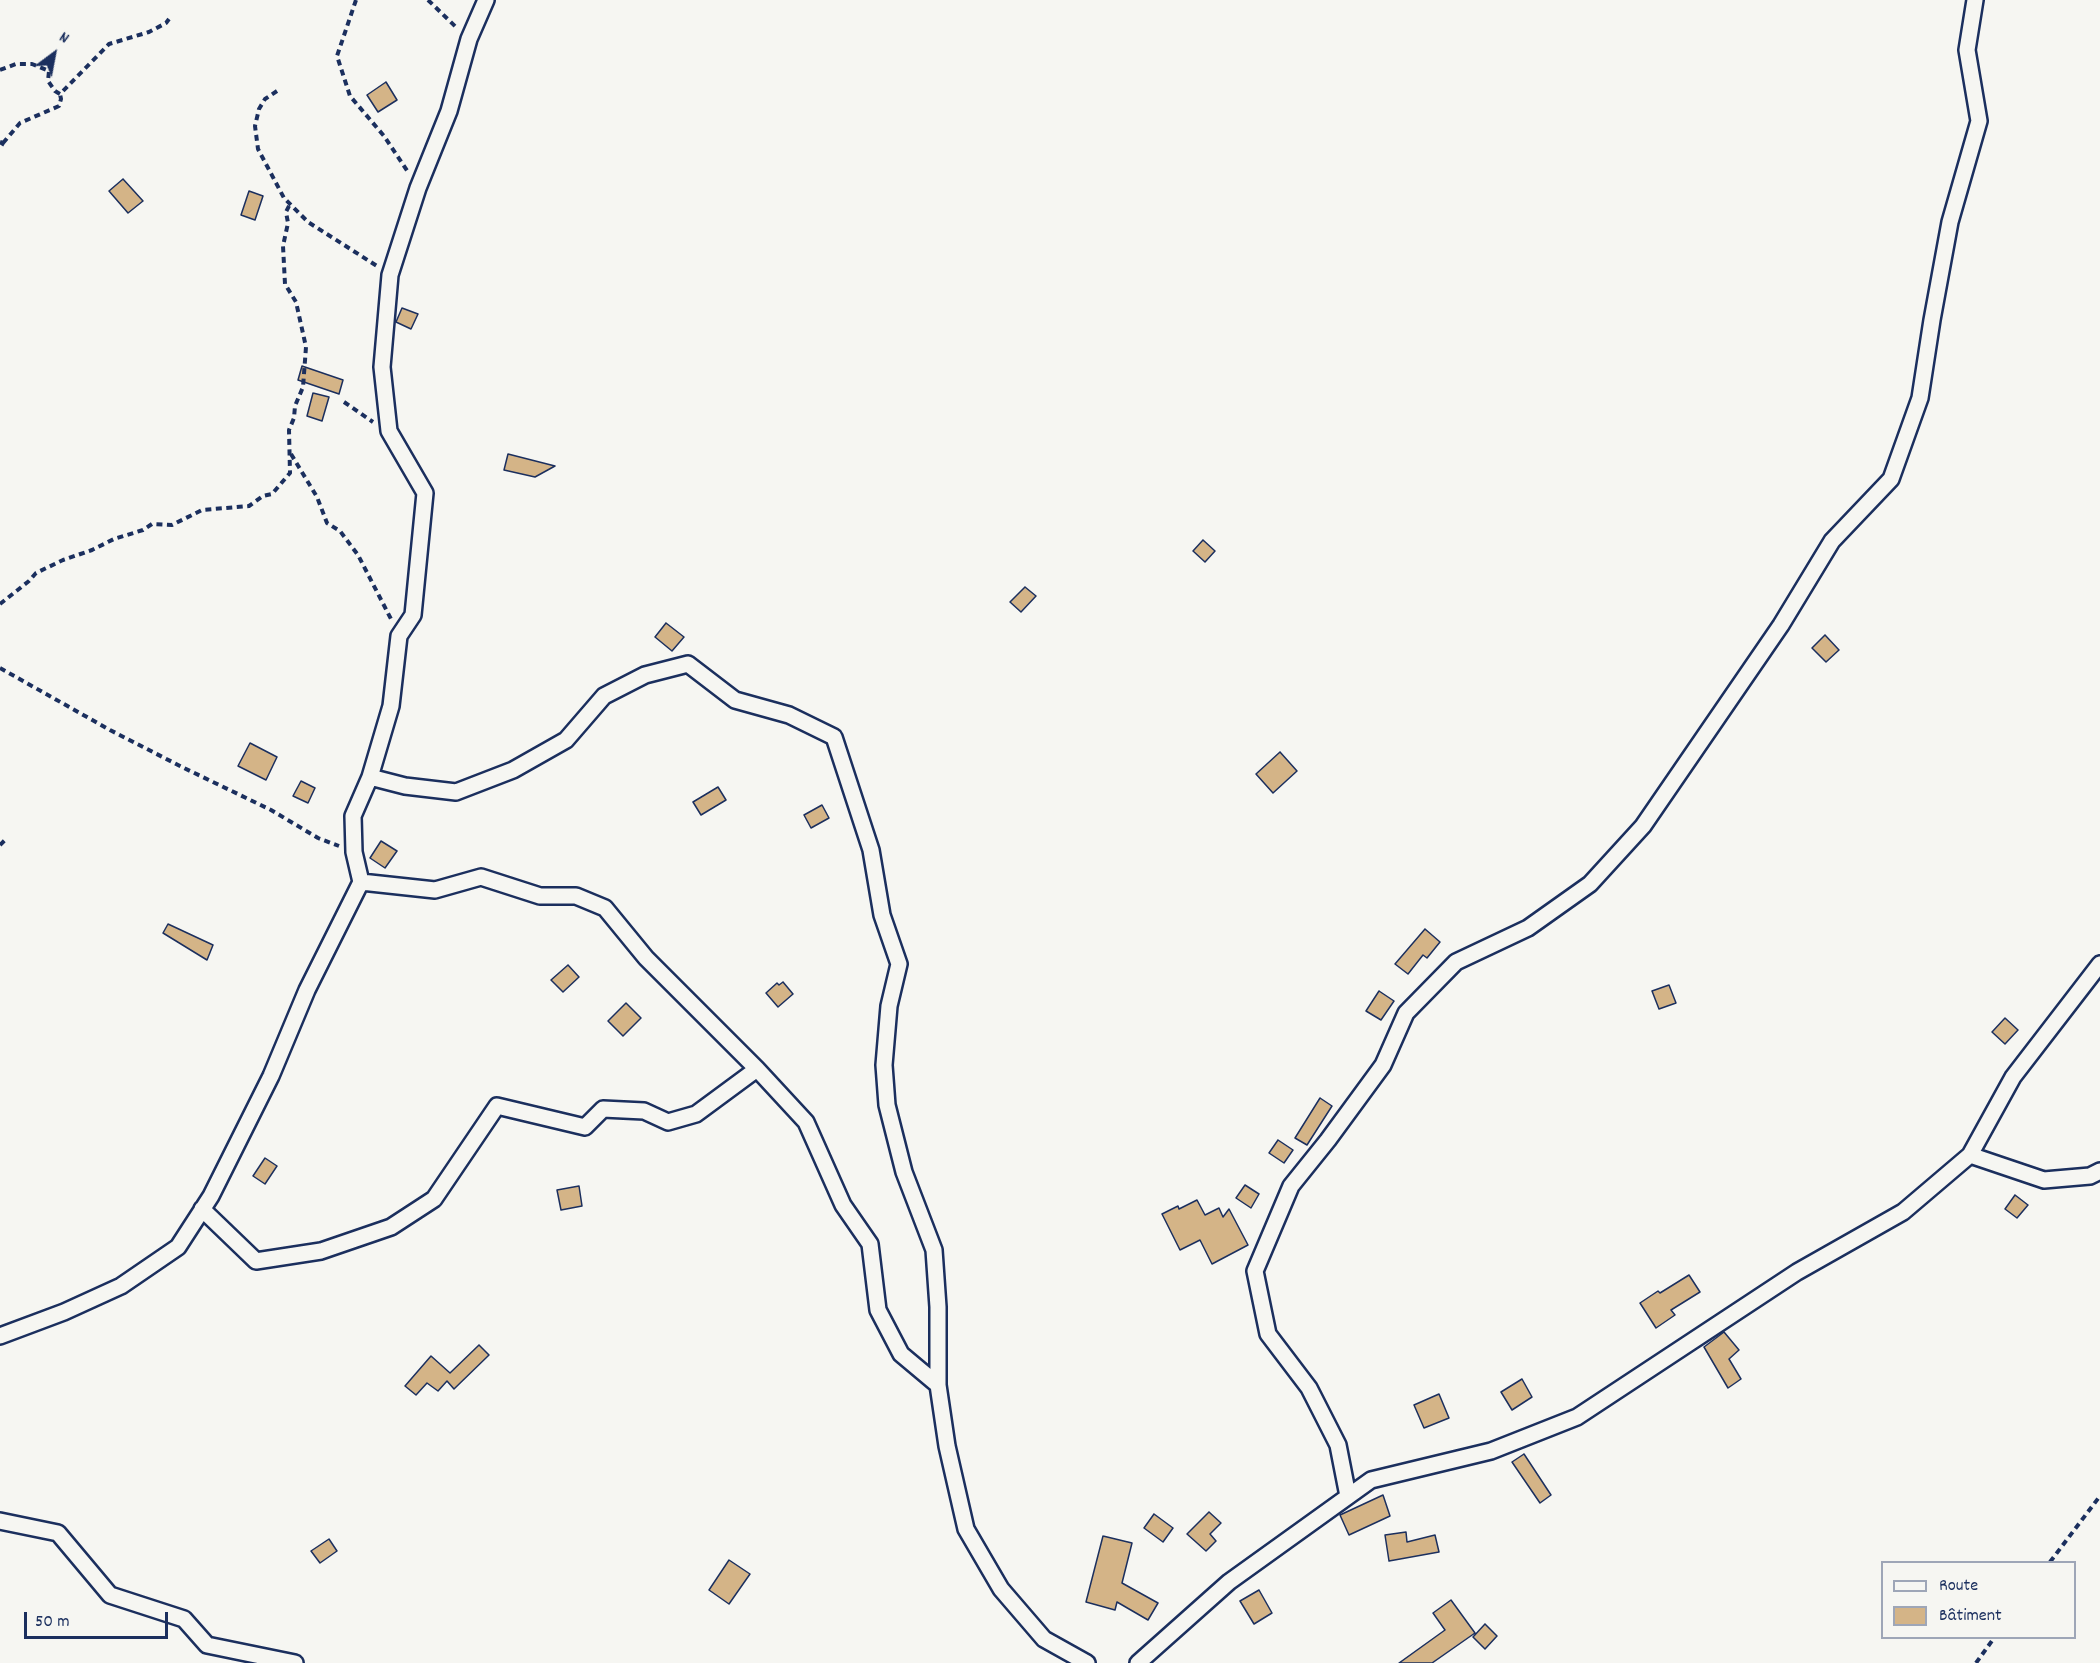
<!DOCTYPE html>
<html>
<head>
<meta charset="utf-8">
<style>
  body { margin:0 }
  #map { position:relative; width:2100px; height:1663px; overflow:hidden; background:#f6f6f2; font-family:Dekko,sans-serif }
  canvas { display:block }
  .legend { position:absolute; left:1881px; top:1561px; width:195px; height:78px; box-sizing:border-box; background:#f6f6f2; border:2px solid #9ea6b7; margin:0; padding:8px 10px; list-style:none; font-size:18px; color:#1b2f5e }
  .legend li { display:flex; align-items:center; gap:12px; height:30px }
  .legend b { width:30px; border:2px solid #9ea6b7 }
  .north { position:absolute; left:24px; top:24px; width:60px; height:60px; -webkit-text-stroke:4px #f6f6f2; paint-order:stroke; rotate:32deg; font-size:16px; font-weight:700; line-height:24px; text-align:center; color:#1b2f5e }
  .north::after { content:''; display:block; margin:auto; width:21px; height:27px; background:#1b2f5e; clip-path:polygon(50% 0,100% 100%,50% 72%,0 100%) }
  .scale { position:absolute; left:24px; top:1612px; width:144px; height:27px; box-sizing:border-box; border:3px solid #1b2f5e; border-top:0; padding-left:8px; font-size:18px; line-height:21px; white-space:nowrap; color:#1b2f5e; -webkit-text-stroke:4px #f6f6f2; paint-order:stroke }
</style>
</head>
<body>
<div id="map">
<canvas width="2100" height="1663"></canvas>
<ul class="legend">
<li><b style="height:8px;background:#f6f6f2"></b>Route</li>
<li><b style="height:16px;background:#d4b487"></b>Bâtiment</li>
</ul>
<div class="north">N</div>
<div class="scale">50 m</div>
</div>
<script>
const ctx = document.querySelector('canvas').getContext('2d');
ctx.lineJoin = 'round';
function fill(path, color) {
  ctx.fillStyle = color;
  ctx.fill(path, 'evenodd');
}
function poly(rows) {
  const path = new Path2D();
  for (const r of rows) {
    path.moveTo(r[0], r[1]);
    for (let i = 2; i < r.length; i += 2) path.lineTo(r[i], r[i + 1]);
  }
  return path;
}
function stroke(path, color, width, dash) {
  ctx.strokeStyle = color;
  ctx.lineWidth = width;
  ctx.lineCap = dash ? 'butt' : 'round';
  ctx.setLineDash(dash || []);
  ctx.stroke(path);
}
const building = poly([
  [386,82,397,100,378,112,367,95,386,82],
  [123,179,143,201,128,213,109,191,123,179],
  [249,191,263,196,255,220,241,215,249,191],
  [402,308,418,314,411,329,396,322,402,308],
  [302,366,343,380,339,394,298,380,302,366],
  [313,393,329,397,322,421,307,416,313,393],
  [508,454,555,466,535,477,504,470,508,454],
  [1203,540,1215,551,1205,562,1193,551,1203,540],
  [1025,587,1036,596,1021,612,1010,602,1025,587],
  [666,623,684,637,672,651,655,637,666,623],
  [1825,635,1839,650,1826,662,1812,648,1825,635],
  [250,743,277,757,266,780,238,766,250,743],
  [1280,752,1297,771,1273,793,1256,774,1280,752],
  [301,781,315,788,308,803,293,796,301,781],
  [718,787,726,800,701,815,693,802,718,787],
  [822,805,829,818,811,828,804,815,822,805],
  [381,841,397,851,385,868,370,858,381,841],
  [168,924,213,945,207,960,163,933,168,924],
  [1425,929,1440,942,1427,958,1423,955,1408,974,1395,964,1425,929],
  [568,965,579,977,563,992,551,980,568,965],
  [783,982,793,994,778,1007,766,993,777,983,779,985,783,982],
  [1669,985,1676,1003,1659,1009,1652,991,1669,985],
  [1379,991,1394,1001,1381,1020,1366,1011,1379,991],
  [626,1003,641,1018,623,1036,608,1021,626,1003],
  [2005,1018,2018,1030,2005,1044,1992,1032,2005,1018],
  [1320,1098,1332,1106,1307,1145,1295,1138,1320,1098],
  [1278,1140,1293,1150,1284,1163,1269,1153,1278,1140],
  [265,1158,277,1166,265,1184,253,1176,265,1158],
  [1245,1185,1259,1194,1251,1208,1236,1198,1245,1185],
  [579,1186,582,1206,561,1210,557,1190,579,1186],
  [2015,1195,2028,1205,2017,1218,2005,1209,2015,1195],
  [1197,1200,1205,1215,1219,1208,1223,1217,1229,1209,1248,1245,1212,1264,1200,1240,1180,1250,1162,1214,1178,1206,1179,1209,1197,1200],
  [1689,1275,1700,1292,1671,1310,1675,1315,1656,1328,1640,1303,1658,1291,1660,1293,1689,1275],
  [1724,1332,1739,1350,1729,1359,1741,1379,1728,1388,1704,1347,1724,1332],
  [479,1345,489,1355,454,1389,447,1381,438,1391,427,1383,416,1395,405,1386,431,1356,450,1373,479,1345],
  [1522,1379,1532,1397,1512,1410,1501,1392,1522,1379],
  [1439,1394,1449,1418,1424,1428,1414,1405,1439,1394],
  [1524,1454,1551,1495,1540,1503,1512,1462,1524,1454],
  [1383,1495,1390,1516,1349,1535,1340,1515,1383,1495],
  [1209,1512,1221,1523,1210,1534,1216,1541,1206,1551,1187,1534,1209,1512],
  [1154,1514,1173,1528,1163,1542,1144,1528,1154,1514],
  [1406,1532,1407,1542,1435,1535,1439,1552,1389,1561,1385,1535,1406,1532],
  [1103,1536,1132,1543,1122,1583,1158,1603,1148,1620,1117,1602,1115,1610,1086,1602,1103,1536],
  [329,1539,337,1551,320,1563,311,1551,329,1539],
  [729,1560,750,1574,729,1604,709,1590,729,1560],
  [1259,1590,1272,1613,1254,1624,1240,1601,1259,1590],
  [1451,1600,1475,1633,1432,1663,1399,1663,1445,1630,1433,1613,1451,1600],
  [1485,1624,1497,1636,1485,1649,1473,1637,1485,1624]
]);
fill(building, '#d4b487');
stroke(building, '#1b2f5e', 1.5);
const minor = poly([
  [370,777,405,786,456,792,513,770,566,740,604,696,645,675,688,664,735,700,789,715,834,737,871,850,882,915,899,964,889,1006,884,1065,887,1105,904,1172,934,1250,938,1307,938,1385],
  [361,882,435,890,481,877,540,896,576,896,605,908,646,958,757,1069,806,1122,843,1205,870,1244,878,1310,901,1354,938,1385,947,1446,966,1529,1001,1589,1044,1639,1087,1663],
  [1970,1155,2044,1180,2090,1176,2100,1171],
  [202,1209,256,1261,321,1251,391,1227,434,1199,497,1106,585,1127,603,1109,644,1111,668,1122,696,1114,757,1069],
  [0,1336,64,1312,121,1286,178,1247,211,1196,271,1076,307,990,361,882,354,852,353,816,370,777,391,706,399,636,413,615,425,493,389,431,382,367,390,275,418,188,449,111,469,39,486,0],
  [1348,1496,1338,1445,1309,1388,1268,1334,1255,1271,1291,1186,1328,1140,1383,1065,1406,1013,1456,962,1528,928,1590,884,1643,826,1781,625,1832,541,1891,479,1920,398,1932,320,1950,222,1979,121,1967,50,1975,0],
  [0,1521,58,1533,110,1595,184,1619,207,1645,295,1663],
  [1138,1663,1229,1582,1371,1480,1491,1451,1577,1417,1797,1272,1903,1212,1970,1155,2013,1077,2100,964]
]);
stroke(minor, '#1b2f5e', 20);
stroke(poly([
  [356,0,337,56,350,96,384,136,408,172],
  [428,0,458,29],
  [0,70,16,64,32,64,49,71,48,81,55,91,60,94,109,44,149,32,166,23,169,19],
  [277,91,265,99,259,109,255,126,258,149,284,198,308,222,377,266],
  [0,142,3,143,0,148],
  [3,143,20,123,59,106,61,99,60,94],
  [344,402,373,422],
  [291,454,317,497,327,523,340,531,358,555,391,619],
  [0,604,29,581,36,573,63,560,92,550,114,539,143,530,152,524,172,525,202,510,249,506,263,496,272,494,290,473,289,430,294,418,295,406,303,387,306,347,296,302,285,284,283,246,288,223,286,212,290,204],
  [0,668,110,730,184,768,271,810,318,838,339,846],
  [0,845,5,840],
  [2050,1562,2100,1496],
  [1976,1663,1994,1638]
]), '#1b2f5e', 4, [6, 4.5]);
stroke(minor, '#f6f6f2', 15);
</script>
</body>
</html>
